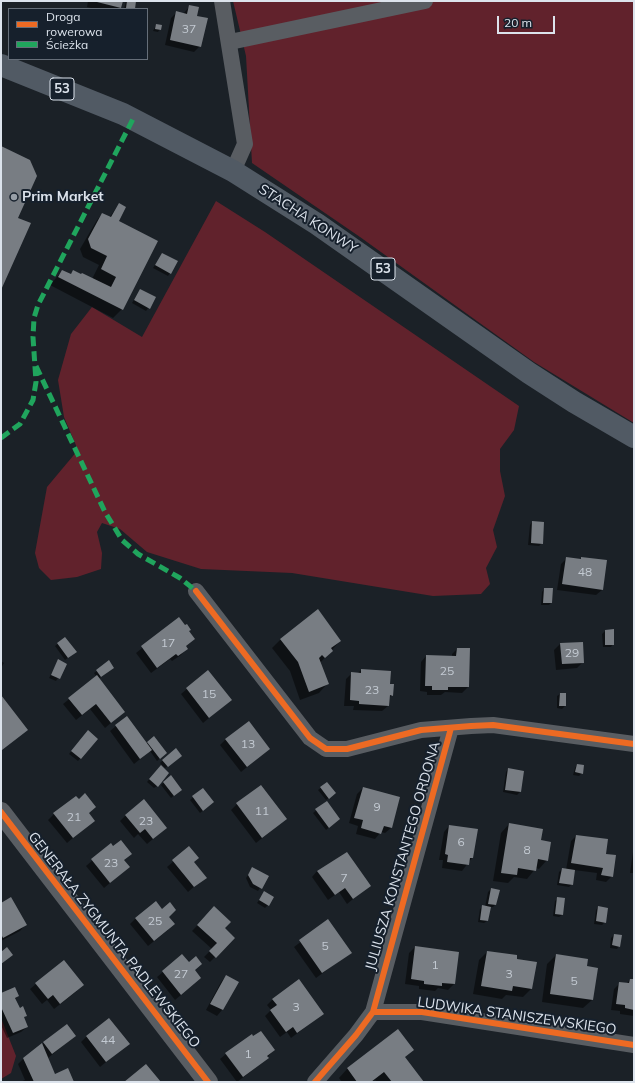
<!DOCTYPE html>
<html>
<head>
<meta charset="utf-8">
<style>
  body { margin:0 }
  #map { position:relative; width:635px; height:1083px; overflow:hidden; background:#1b2127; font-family:Mulish,sans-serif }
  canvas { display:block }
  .frame { position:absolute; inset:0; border:2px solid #dce3ec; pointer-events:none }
  .legend { position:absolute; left:8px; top:8px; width:140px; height:52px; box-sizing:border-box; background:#16202c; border:1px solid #656e79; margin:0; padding:5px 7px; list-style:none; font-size:12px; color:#dce3ec }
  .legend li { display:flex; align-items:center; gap:8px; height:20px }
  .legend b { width:20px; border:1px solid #656e79 }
  .scale { position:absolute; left:497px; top:16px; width:58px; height:18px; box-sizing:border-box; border:2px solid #dce3ec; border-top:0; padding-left:5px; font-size:12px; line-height:14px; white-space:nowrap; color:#dce3ec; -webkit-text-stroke:3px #16202c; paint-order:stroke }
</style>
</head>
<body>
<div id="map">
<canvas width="635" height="1083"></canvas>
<div class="frame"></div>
<ul class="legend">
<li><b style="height:5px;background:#ed6a23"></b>Droga rowerowa</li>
<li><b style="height:5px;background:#20a55d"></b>Ścieżka</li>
</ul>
<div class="scale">20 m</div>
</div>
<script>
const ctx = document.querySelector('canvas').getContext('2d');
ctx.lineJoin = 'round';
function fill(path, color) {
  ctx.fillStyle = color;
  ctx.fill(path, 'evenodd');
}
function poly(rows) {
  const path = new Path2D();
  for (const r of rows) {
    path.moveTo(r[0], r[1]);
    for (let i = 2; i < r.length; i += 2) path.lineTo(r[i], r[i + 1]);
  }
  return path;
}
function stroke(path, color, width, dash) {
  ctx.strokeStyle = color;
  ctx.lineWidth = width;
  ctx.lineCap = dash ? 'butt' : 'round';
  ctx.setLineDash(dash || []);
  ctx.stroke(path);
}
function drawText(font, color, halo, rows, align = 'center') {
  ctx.font = font + ' Mulish,sans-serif';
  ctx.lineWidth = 4;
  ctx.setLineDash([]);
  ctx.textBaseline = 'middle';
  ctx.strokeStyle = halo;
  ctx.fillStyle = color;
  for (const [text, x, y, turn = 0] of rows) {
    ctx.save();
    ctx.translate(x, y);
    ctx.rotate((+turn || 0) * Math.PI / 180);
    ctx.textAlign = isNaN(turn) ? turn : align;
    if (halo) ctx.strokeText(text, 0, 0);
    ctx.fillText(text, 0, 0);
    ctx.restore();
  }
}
fill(poly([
  [233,1,634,1,634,423,534,362,360,237,252,163,246,56],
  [216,201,265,232,519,406,514,430,500,449,500,471,505,496,493,530,497,547,486,568,490,584,481,594,433,596,292,573,201,569,147,552,120,529,102,523,97,532,102,553,101,569,77,577,51,580,39,568,35,553,47,487,78,450,64,417,58,380,71,334,92,307,142,337],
  [1,1018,16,1056,11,1073,1,1079]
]), '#61222c');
fill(poly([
  [88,1,122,1,119,9,95,9,87,7],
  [135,1,133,9,124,9,126,1],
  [190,6,196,17,200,46,194,52,165,45,171,18,177,12,183,14],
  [156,25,160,29,158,32,153,31],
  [119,204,118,222,122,309,113,318,50,285,62,271,70,275,73,271,92,279,99,265,83,257,80,249,97,220,102,214,109,218],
  [162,254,170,273,168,276,153,268],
  [140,290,155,298,146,311,132,303],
  [532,522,542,543,539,546,528,545,530,525],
  [582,558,602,590,596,595,557,590,561,564,566,559,579,560],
  [544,589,551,603,549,605,541,605,542,592],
  [178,619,194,639,185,647,186,649,181,655,172,661,170,659,151,673,136,653],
  [605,631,613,644,611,647,603,647,602,634],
  [65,638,73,654,65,660,55,646],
  [281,639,340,641,320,663,327,684,319,693,300,700,290,671,272,648],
  [582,643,583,662,577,668,556,670,554,650,560,644],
  [457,649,468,687,462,693,445,692,441,695,427,695,427,692,420,691,421,662,426,656,452,657,452,654],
  [1,661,4,663,1,668],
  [59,661,66,664,56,681,49,678],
  [110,670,98,679,124,712,105,728,90,709,76,720,63,704,97,677,94,673,97,671],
  [361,670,389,685,392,695,388,699,388,706,382,711,353,710,354,706,344,706,346,679,352,673,358,673],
  [208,671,231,700,203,723,181,694],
  [560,694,565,706,562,709,557,708,557,696],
  [116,726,146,744,148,742,163,756,157,761,150,751,134,764,110,731],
  [86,734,97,739,78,761,69,754],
  [226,739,269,749,241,772,220,745],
  [178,758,165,768,160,763,163,760],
  [577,765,582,773,579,776,573,775,575,768],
  [158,769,157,786,154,788,147,782],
  [508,769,523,772,520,792,517,795,503,792,506,772],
  [164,782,178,792,171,798,161,785],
  [327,783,332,796,326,800,318,790],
  [363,788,391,828,385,833,381,832,375,839,356,834,358,826,349,823,357,794],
  [203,789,210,805,200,813,190,800],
  [78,800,94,820,67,843,48,820,54,814],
  [327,802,336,822,326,830,313,813],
  [237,804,286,819,256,843,231,810],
  [126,815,160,833,147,844,138,834,134,838,120,821],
  [509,824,540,841,547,860,539,869,536,868,527,879,514,877,508,883,493,881,501,833],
  [449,826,472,858,462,871,442,868,443,860,439,860,444,832],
  [576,836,605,854,612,876,606,882,596,880,597,873,574,870,572,884,569,887,557,885,559,872,562,869,566,870,571,841],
  [111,844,129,867,104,888,86,866],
  [634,845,634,873,630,873],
  [189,848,193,862,205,877,188,892,167,867],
  [253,868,267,877,258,891,250,887,246,878],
  [317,871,370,885,347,904,339,892,328,900,312,877],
  [491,889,495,905,493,907,490,907,487,921,484,923,478,922,480,909,483,906,485,907,488,892],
  [264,893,268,905,265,908,257,903],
  [558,898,562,915,559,917,553,916,555,901],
  [1,904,25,925,20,931,1,941],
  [598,907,605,922,602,925,594,924,596,910],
  [214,908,224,928,234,938,210,962,204,957,212,949,192,931],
  [136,918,168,930,148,946,130,924],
  [328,921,350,953,316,978,294,947],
  [614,935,619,946,617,949,610,948,611,938],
  [415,947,458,953,454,984,448,990,438,988,435,991,419,989,419,986,405,984,409,953],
  [487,952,531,989,523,997,506,995,502,999,473,994,479,960],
  [556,955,592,1000,583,1008,542,1002,547,964],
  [182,956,194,970,194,984,175,1000,157,977],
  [226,976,238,982,222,1010,217,1016,206,1010,221,982],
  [630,980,634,980,634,1016,620,1014,620,1011,611,1010,614,989,620,983,626,984],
  [36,984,77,991,54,1009,47,1000,42,1004,30,989],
  [1,994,18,996,15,999,19,1009,26,1015,23,1018,27,1027,21,1032,7,1038,1,1025],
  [273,999,323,1014,291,1038,287,1032,280,1037,265,1016,271,1010,267,1005],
  [398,1030,413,1050,404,1058,422,1082,377,1082,375,1080,373,1082,342,1082,339,1078,347,1069],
  [75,1036,48,1058,55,1075,73,1082,20,1082,25,1080,18,1064,24,1058,44,1043],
  [87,1036,128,1044,100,1067,81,1042],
  [274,1050,262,1063,237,1082,220,1059,226,1054]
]), '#0007');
fill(poly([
  [93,1,123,1,121,8],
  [127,1,136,1,135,9,126,8],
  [189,5,199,7,197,16,208,18,201,47,170,40,176,11,187,14],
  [156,24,162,25,161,30,155,29],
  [1,146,30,160,37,176,18,218,31,223,1,290],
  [119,203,126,207,119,221,158,241,123,310,58,277,62,270,71,274,73,270,81,274,82,273,111,287,116,277,101,269,107,256,91,248,88,239,102,213,111,217],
  [162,253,178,261,171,274,155,265],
  [140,289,156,297,150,309,134,300],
  [532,521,544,522,543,544,531,543],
  [566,557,581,559,581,557,607,560,603,590,562,584],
  [544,588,553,588,552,603,543,603],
  [318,609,341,641,331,648,333,651,325,658,322,655,319,658,329,684,309,692,298,662,280,639],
  [179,617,185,625,187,624,191,630,189,631,195,639,186,646,188,649,178,656,176,654,157,668,141,646],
  [614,629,614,645,605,645,605,630],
  [65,637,77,652,68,658,57,643],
  [583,642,584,663,562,664,560,643],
  [457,648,470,648,469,687,448,687,448,690,432,690,432,686,425,686,426,655,456,656],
  [58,659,67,664,60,679,51,675],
  [109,660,114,668,101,677,96,670],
  [361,669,391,671,390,684,394,684,393,696,390,695,389,706,359,704,359,701,350,700,351,672,361,673],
  [208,670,232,700,209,718,186,688],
  [97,675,125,712,111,723,96,704,82,715,68,698],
  [560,693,566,693,566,706,559,706],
  [1,695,28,730,2,750,1,748],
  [127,716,152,750,140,759,115,725],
  [249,721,270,749,247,767,225,739],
  [88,730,98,739,81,759,71,751],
  [154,736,167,753,160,759,147,742],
  [176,748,182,756,168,767,162,760],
  [577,764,584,765,583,774,575,772],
  [161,765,169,773,158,787,149,779],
  [508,768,524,771,521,792,505,790],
  [171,775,182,790,174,796,163,782],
  [327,782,336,793,329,799,320,787],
  [261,785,287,819,262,838,236,803],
  [363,787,400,797,392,828,384,826,381,834,361,828,363,820,354,818],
  [203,788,214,802,203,811,192,796],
  [85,793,96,807,89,813,95,821,73,838,53,813,76,796,79,799],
  [144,799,167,828,153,839,145,829,140,833,125,815],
  [327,801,340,819,329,828,315,809],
  [509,823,543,829,541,840,551,842,548,861,538,859,536,871,518,868,517,875,501,873],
  [449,825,478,829,473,858,470,858,469,865,447,862,448,855,445,854],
  [576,835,608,839,606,854,616,855,613,877,601,875,603,868,571,863],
  [121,840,132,854,124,860,130,867,110,883,91,859,111,843,113,846],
  [189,846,199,858,194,862,207,878,194,887,172,860],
  [347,852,371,886,353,899,345,888,335,895,317,871],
  [252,867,269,876,262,889,253,884,248,875],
  [562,868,575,870,573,885,559,883],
  [491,888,500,890,496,905,488,904],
  [264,891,274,897,269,906,259,900],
  [11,897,27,925,3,938,1,934,1,903],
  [557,897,565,898,563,915,555,914],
  [156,901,162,909,170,902,176,910,169,917,175,924,154,941,135,918],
  [482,905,491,907,488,921,480,920],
  [214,906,231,922,225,928,235,938,216,958,209,951,217,943,197,925],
  [598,906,608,908,606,923,596,921],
  [328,919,352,953,322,973,299,940],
  [614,934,622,935,620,947,612,945],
  [415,946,459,952,455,984,442,983,442,986,424,984,424,981,411,979],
  [7,947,13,955,1,964,1,952],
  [487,951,517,955,517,959,537,962,532,989,513,986,512,991,481,986],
  [182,954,189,962,196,956,202,964,195,970,201,978,181,995,162,971],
  [556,954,588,959,587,966,598,968,593,1000,550,994],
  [64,960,84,985,60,1004,53,995,48,999,35,983],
  [226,975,239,982,223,1010,210,1004],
  [299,979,324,1014,297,1033,293,1027,286,1032,270,1010,277,1005,272,999],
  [630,979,634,979,634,1010,625,1008,625,1005,616,1004,619,982,629,983],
  [15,987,19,996,15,998,20,1008,23,1006,27,1016,24,1017,28,1027,13,1033,1,1007,1,993],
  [109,1018,130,1044,106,1062,86,1036],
  [67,1024,76,1036,52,1054,43,1042],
  [398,1029,414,1050,405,1057,424,1082,392,1082,384,1072,371,1082,357,1082,347,1068],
  [261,1031,275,1050,267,1056,269,1058,243,1077,225,1053,252,1034,253,1036],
  [42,1043,55,1074,68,1068,74,1082,34,1082,23,1058],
  [146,1064,161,1082,124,1082]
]), '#787d83');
stroke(poly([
  [222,1,245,144,233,171],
  [230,42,425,1],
  [196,591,310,738,326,749,347,749,421,730,471,726,493,725,634,744],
  [373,1012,422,1012,634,1045],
  [315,1082,356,1035,373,1012,451,728]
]), '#595d62', 16);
stroke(poly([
  [1,812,208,1082]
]), '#595d62', 20);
stroke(poly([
  [1,65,123,114,233,171,317,224,529,373,574,402,634,437]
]), '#515a64', 22);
stroke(poly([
  [36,366,105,512,122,540,138,554,180,578,196,591],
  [1,438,20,424,33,400,36,382,33,337,34,318,38,305,133,119]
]), '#20a55d', 5, [10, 5]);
stroke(poly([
  [196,591,310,738,326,749,347,749,421,730,471,726,493,725,634,744],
  [1,812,208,1082],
  [373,1012,422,1012,634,1045],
  [315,1082,356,1035,373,1012,451,728]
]), '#ed6a23', 6);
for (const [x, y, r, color] of [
  [14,197,4,"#989fa7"]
]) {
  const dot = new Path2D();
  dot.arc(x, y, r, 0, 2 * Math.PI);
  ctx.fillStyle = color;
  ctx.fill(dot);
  stroke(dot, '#16202c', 1.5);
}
drawText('12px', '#c3cad2', null, [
  ["37",189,29],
  ["48",585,572],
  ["17",168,643],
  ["29",572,653],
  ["25",447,671],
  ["23",372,690],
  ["15",209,694],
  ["13",248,744],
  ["9",377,807],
  ["11",262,811],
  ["21",74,817],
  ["23",146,821],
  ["6",461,842],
  ["8",527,850],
  ["23",111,863],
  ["7",344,878],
  ["25",155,921],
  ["5",325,946],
  ["1",435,965],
  ["27",181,974],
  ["3",509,974],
  ["5",574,981],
  ["3",296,1007],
  ["44",108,1040],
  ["1",248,1054]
]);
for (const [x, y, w] of [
  [62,89,24],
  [383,269,24]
]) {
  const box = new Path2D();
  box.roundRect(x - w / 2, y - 11, w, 22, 3);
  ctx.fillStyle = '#16202c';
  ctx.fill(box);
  stroke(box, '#dce3ec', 1);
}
drawText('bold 13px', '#dce3ec', null, [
  ["53",62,89],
  ["53",383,269]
]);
drawText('bold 14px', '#dce3ec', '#16202c', [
  ["Prim Market",22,197]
], 'left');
drawText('14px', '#dce3ec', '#16202c', [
  ["STACHA KONWY",308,219,33],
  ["JULIUSZA KONSTANTEGO ORDONA",403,856,-74],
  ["GENERAŁA ZYGMUNTA PADLEWSKIEGO",114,940,52],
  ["LUDWIKA STANISZEWSKIEGO",517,1016,8]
]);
</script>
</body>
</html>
